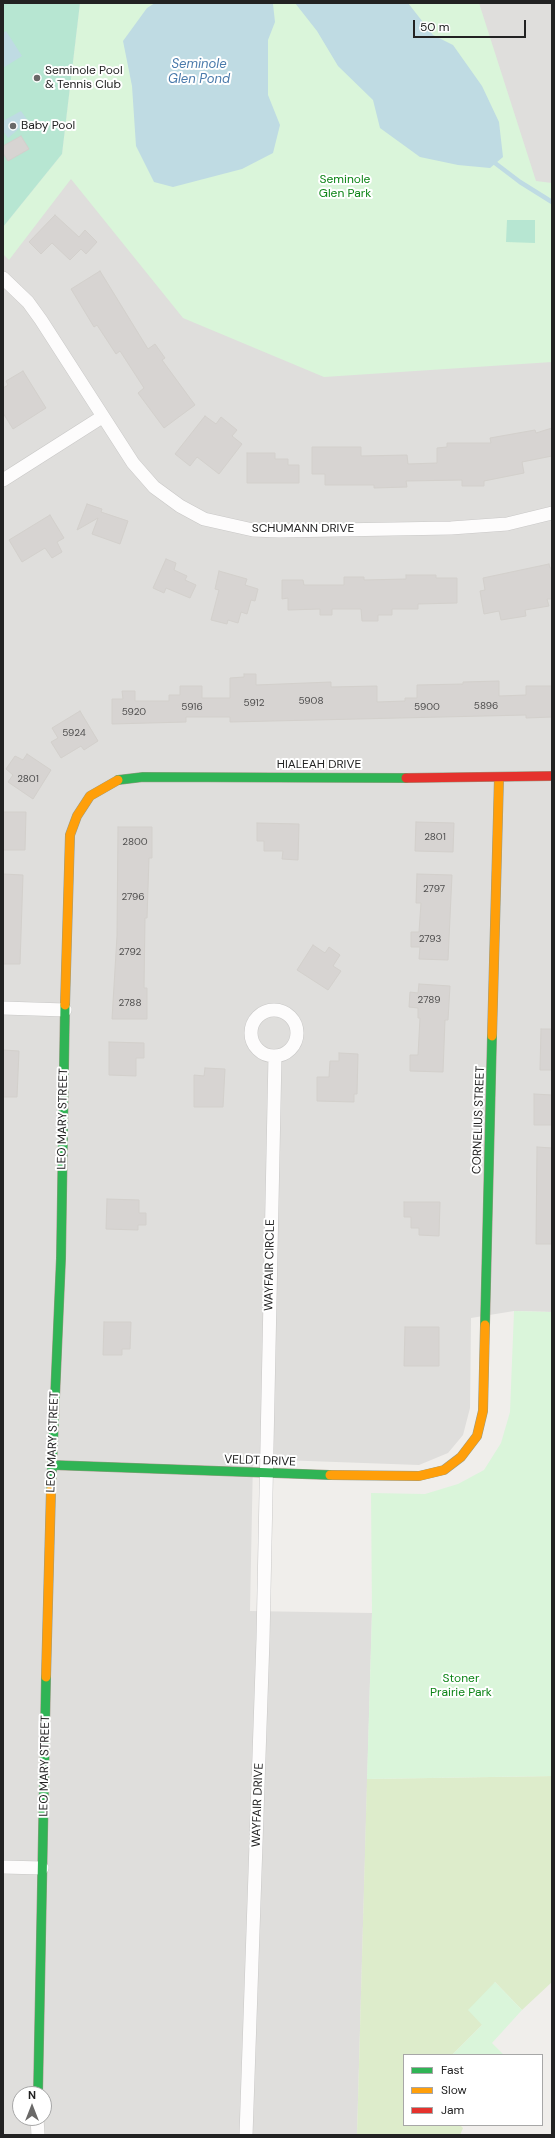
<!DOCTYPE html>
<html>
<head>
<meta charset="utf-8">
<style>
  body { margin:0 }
  #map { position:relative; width:555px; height:2138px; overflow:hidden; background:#f0eeeb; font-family:"DM Sans",sans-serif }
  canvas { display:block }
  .frame { position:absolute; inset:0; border:4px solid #222; pointer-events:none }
  .legend { position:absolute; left:403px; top:2054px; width:140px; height:72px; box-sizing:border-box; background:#fff; border:1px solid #a7a7a7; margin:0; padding:5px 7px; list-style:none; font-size:12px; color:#222 }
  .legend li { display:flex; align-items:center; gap:8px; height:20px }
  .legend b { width:20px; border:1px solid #a7a7a7 }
  .north { position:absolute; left:12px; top:2086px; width:40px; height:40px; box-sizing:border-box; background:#fff; border:1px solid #a7a7a7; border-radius:50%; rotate:0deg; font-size:11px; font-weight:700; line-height:16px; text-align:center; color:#222 }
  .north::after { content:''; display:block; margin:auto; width:14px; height:18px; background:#6a6968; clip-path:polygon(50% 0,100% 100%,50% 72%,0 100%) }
  .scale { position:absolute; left:413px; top:20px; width:113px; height:18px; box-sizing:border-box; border:2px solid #222; border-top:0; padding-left:5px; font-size:12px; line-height:14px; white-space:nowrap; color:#222; -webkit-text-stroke:3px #fff; paint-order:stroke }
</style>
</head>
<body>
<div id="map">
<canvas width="555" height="2138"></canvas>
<div class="frame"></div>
<ul class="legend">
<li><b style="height:5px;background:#30b455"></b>Fast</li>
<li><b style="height:5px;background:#ff9f0a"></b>Slow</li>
<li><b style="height:5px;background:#e5322d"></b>Jam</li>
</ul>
<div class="north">N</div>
<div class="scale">50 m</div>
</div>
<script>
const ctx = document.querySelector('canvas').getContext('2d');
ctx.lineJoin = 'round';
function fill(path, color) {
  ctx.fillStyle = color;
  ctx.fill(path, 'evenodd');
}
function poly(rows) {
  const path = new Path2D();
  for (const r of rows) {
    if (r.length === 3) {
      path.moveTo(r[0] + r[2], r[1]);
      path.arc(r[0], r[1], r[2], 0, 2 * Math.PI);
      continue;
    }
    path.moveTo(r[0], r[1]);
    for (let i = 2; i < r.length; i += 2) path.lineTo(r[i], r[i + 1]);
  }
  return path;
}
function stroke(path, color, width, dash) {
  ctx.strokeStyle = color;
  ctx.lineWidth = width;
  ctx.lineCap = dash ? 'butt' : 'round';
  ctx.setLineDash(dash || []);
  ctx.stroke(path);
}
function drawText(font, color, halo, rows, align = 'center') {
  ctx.font = font + ' "DM Sans",sans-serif';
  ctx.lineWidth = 4;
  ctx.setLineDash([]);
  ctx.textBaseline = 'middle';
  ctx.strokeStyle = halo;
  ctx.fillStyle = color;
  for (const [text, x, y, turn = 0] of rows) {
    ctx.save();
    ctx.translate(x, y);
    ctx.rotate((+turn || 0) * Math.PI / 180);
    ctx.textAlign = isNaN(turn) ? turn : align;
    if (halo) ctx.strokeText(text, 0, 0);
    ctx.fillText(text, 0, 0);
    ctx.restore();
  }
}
fill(poly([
  [80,3,552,3,552,1312,514,1311,471,1318,470,1408,463,1435,448,1453,419,1465,253,1459,250,1611,372,1613,357,2135,3,2135,3,227,62,154],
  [20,2094,44,2094,44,2118,20,2118]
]), '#dfdedc');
fill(poly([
  [552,1776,552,1982,522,2010,495,1982,482,2025,452,2055,404,2055,404,2125,460,2125,463,2128,460,2135,357,2135,367,1779]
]), '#ddeccb');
fill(poly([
  [80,3,479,3,536,181,552,183,552,362,324,377,183,318,71,179,9,260,3,254,3,227,62,154],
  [514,1311,552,1312,552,1776,367,1779,372,1613,371,1493,425,1494,458,1484,484,1470,501,1443,510,1412],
  [495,1982,522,2010,492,2043,504,2055,452,2055,482,2025,468,2010]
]), '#daf5da');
fill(poly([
  [3,3,80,3,62,154,3,227],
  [507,220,535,220,535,243,506,242]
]), '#b7e6d2');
fill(poly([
  [155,3,273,4,275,22,268,40,268,95,280,125,273,153,242,169,173,187,154,182,136,146,132,86,123,41,147,8],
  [295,3,408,3,433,35,453,45,482,86,499,122,503,157,490,168,458,165,420,157,380,128,373,100,338,66,317,31],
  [6,31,22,56,3,68,3,33],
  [21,111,28,121,8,138,3,131,3,121]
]), '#bfdbe3');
stroke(poly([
  [495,163,520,182,552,202]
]), '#bfdbe3', 4.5);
const building = poly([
  [21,136,29,149,8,161,3,153,3,146,21,136],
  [55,215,79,237,85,230,97,242,86,254,81,249,70,260,52,243,41,254,29,242,55,215],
  [100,271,148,349,155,344,165,358,162,360,195,405,164,428,138,393,144,388,120,351,116,354,97,325,94,327,71,289,100,271],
  [23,371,46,408,13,429,3,413,3,388,8,385,6,381,23,371],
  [205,416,216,424,221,417,237,430,232,436,242,444,219,474,197,457,190,466,175,454,205,416],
  [552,428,552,456,522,462,524,473,484,481,484,486,462,486,462,480,406,481,407,487,374,488,374,485,325,485,325,474,312,474,312,447,361,447,361,456,407,455,408,464,437,463,437,448,447,447,447,443,491,443,490,438,535,430,536,433,552,428],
  [247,453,275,453,275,459,288,459,288,465,299,465,299,483,247,483,247,453],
  [87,504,102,509,101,512,128,521,120,544,92,534,98,518,77,530,87,504],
  [50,515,64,538,57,542,62,552,52,558,45,548,22,562,9,540,50,515],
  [166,559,176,563,174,570,187,576,185,580,196,585,190,598,166,588,164,593,153,588,166,559],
  [549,564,550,568,552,568,552,599,547,599,549,606,525,610,526,616,501,620,499,611,484,614,480,591,485,590,483,578,549,564],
  [219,571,247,579,245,585,258,589,255,601,251,600,247,614,241,612,238,623,228,620,227,624,211,620,219,590,215,589,219,571],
  [406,575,436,575,436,578,457,578,457,603,418,604,418,609,392,609,392,615,378,615,378,621,362,621,361,609,332,609,332,615,320,615,320,609,288,610,288,598,282,599,282,580,303,580,304,585,344,585,344,577,364,577,364,580,406,579,406,575],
  [244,674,256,674,256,685,331,682,331,687,377,686,377,702,405,701,405,698,417,698,417,685,463,684,463,682,499,681,499,696,526,695,526,686,552,686,552,717,526,718,526,715,230,722,230,717,186,717,186,722,112,724,112,699,123,699,122,691,135,691,135,701,169,701,169,695,180,695,180,686,202,686,202,698,230,698,230,678,244,677,244,674],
  [80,711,98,741,84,750,81,746,61,758,51,742,58,738,52,728,80,711],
  [27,754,51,770,33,799,8,782,13,775,6,769,15,756,23,760,27,754],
  [3,812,26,812,25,850,3,850,3,812],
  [416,822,454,823,453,852,415,851,416,822],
  [257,823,299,824,298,860,282,859,283,851,264,851,264,841,257,841,257,823],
  [118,827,152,827,152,858,149,858,147,918,145,918,144,988,147,988,147,1019,112,1019,117,936,118,827],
  [3,874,23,875,20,964,3,964,3,874],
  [417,874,452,875,448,960,419,959,420,947,411,947,411,932,419,932,421,903,416,903,417,874],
  [313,945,325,953,329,947,340,955,333,966,341,971,328,990,297,970,313,945],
  [419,984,450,986,448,1020,445,1020,443,1072,410,1071,410,1055,418,1055,420,1018,418,1018,418,1008,409,1007,410,992,418,993,419,984],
  [541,1029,552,1029,552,1070,540,1070,541,1029],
  [109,1042,144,1043,144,1058,136,1058,136,1076,109,1075,109,1042],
  [3,1050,19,1051,17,1097,3,1097,3,1050],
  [339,1053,358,1054,357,1094,354,1094,354,1102,317,1101,317,1077,329,1077,330,1061,339,1061,339,1053],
  [205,1068,225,1069,223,1107,194,1107,194,1075,204,1076,205,1068],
  [534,1094,552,1095,552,1125,534,1125,534,1094],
  [537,1147,552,1148,552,1244,536,1244,537,1147],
  [107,1199,139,1200,139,1213,146,1213,146,1225,138,1225,138,1230,106,1229,107,1199],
  [404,1202,440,1202,439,1236,419,1235,419,1228,411,1228,411,1217,404,1217,404,1202],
  [104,1322,131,1322,130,1349,122,1349,122,1355,103,1355,104,1322],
  [405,1327,439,1327,439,1366,404,1366,405,1327]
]);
fill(building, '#d7d4d2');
stroke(building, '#d3d0cc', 1);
const street = poly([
  [3,278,28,302,41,320,133,463,154,487,180,506,204,519,253,530,279,531,451,528,507,524,552,513],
  [3,480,102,417],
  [3,1008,65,1010],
  [274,1033,23],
  [3,1867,42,1868],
  [37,2118,38,2135],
  [246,2135,263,1639,275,1056]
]);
const fast = poly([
  [118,780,143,777,406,778],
  [485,1325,492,1036],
  [52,1465,330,1475],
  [51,1490,61,1258,65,1005],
  [38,2094,46,1677]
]);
const slow = poly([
  [65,1005,70,835,77,816,90,796,118,780],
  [492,1036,499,778],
  [330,1475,419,1476,444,1470,461,1457,477,1436,483,1411,485,1325],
  [46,1677,51,1490]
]);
const jam = poly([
  [406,778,552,776]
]);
stroke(street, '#c9c8c7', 14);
stroke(fast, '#999a82', 10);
stroke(slow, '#999a82', 10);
stroke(jam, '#999a82', 10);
stroke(street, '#fdfcfc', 13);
stroke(fast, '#30b455', 9);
stroke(slow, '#ff9f0a', 9);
stroke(jam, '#e5322d', 9);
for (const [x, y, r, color] of [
  [37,78,4,"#6a6968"],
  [13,126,4,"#6a6968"]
]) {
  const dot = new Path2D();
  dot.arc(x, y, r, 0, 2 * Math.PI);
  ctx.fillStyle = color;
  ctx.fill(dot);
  stroke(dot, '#fff', 1.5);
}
drawText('10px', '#4f4e4e', null, [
  ["5908",311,701],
  ["5912",254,703],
  ["5896",486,706],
  ["5916",192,707],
  ["5900",427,707],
  ["5920",134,712],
  ["5924",74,733],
  ["2801",28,779],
  ["2801",435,837],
  ["2800",135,842],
  ["2797",434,889],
  ["2796",133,897],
  ["2793",430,939],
  ["2792",130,952],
  ["2789",429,1000],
  ["2788",130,1003]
]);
drawText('12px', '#222', '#fff', [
  ["Seminole Pool",45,71],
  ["& Tennis Club",45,85],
  ["Baby Pool",21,126]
], 'left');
drawText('12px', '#0c8416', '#fff', [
  ["Seminole",345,180],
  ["Glen Park",345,194],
  ["Stoner",461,1679],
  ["Prairie Park",461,1693]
]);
drawText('12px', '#222', '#fff', [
  ["SCHUMANN DRIVE",303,529],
  ["HIALEAH DRIVE",319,765],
  ["LEO MARY STREET",63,1119,-89],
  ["CORNELIUS STREET",479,1120,-88],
  ["WAYFAIR CIRCLE",270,1265,-89],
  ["LEO MARY STREET",53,1442,-88],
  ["VELDT DRIVE",260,1461,2],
  ["LEO MARY STREET",45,1766,-89],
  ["WAYFAIR DRIVE",258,1805,-88]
]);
drawText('italic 13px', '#4a7aab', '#fff', [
  ["Seminole",199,65],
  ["Glen Pond",199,80]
]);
</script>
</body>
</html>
